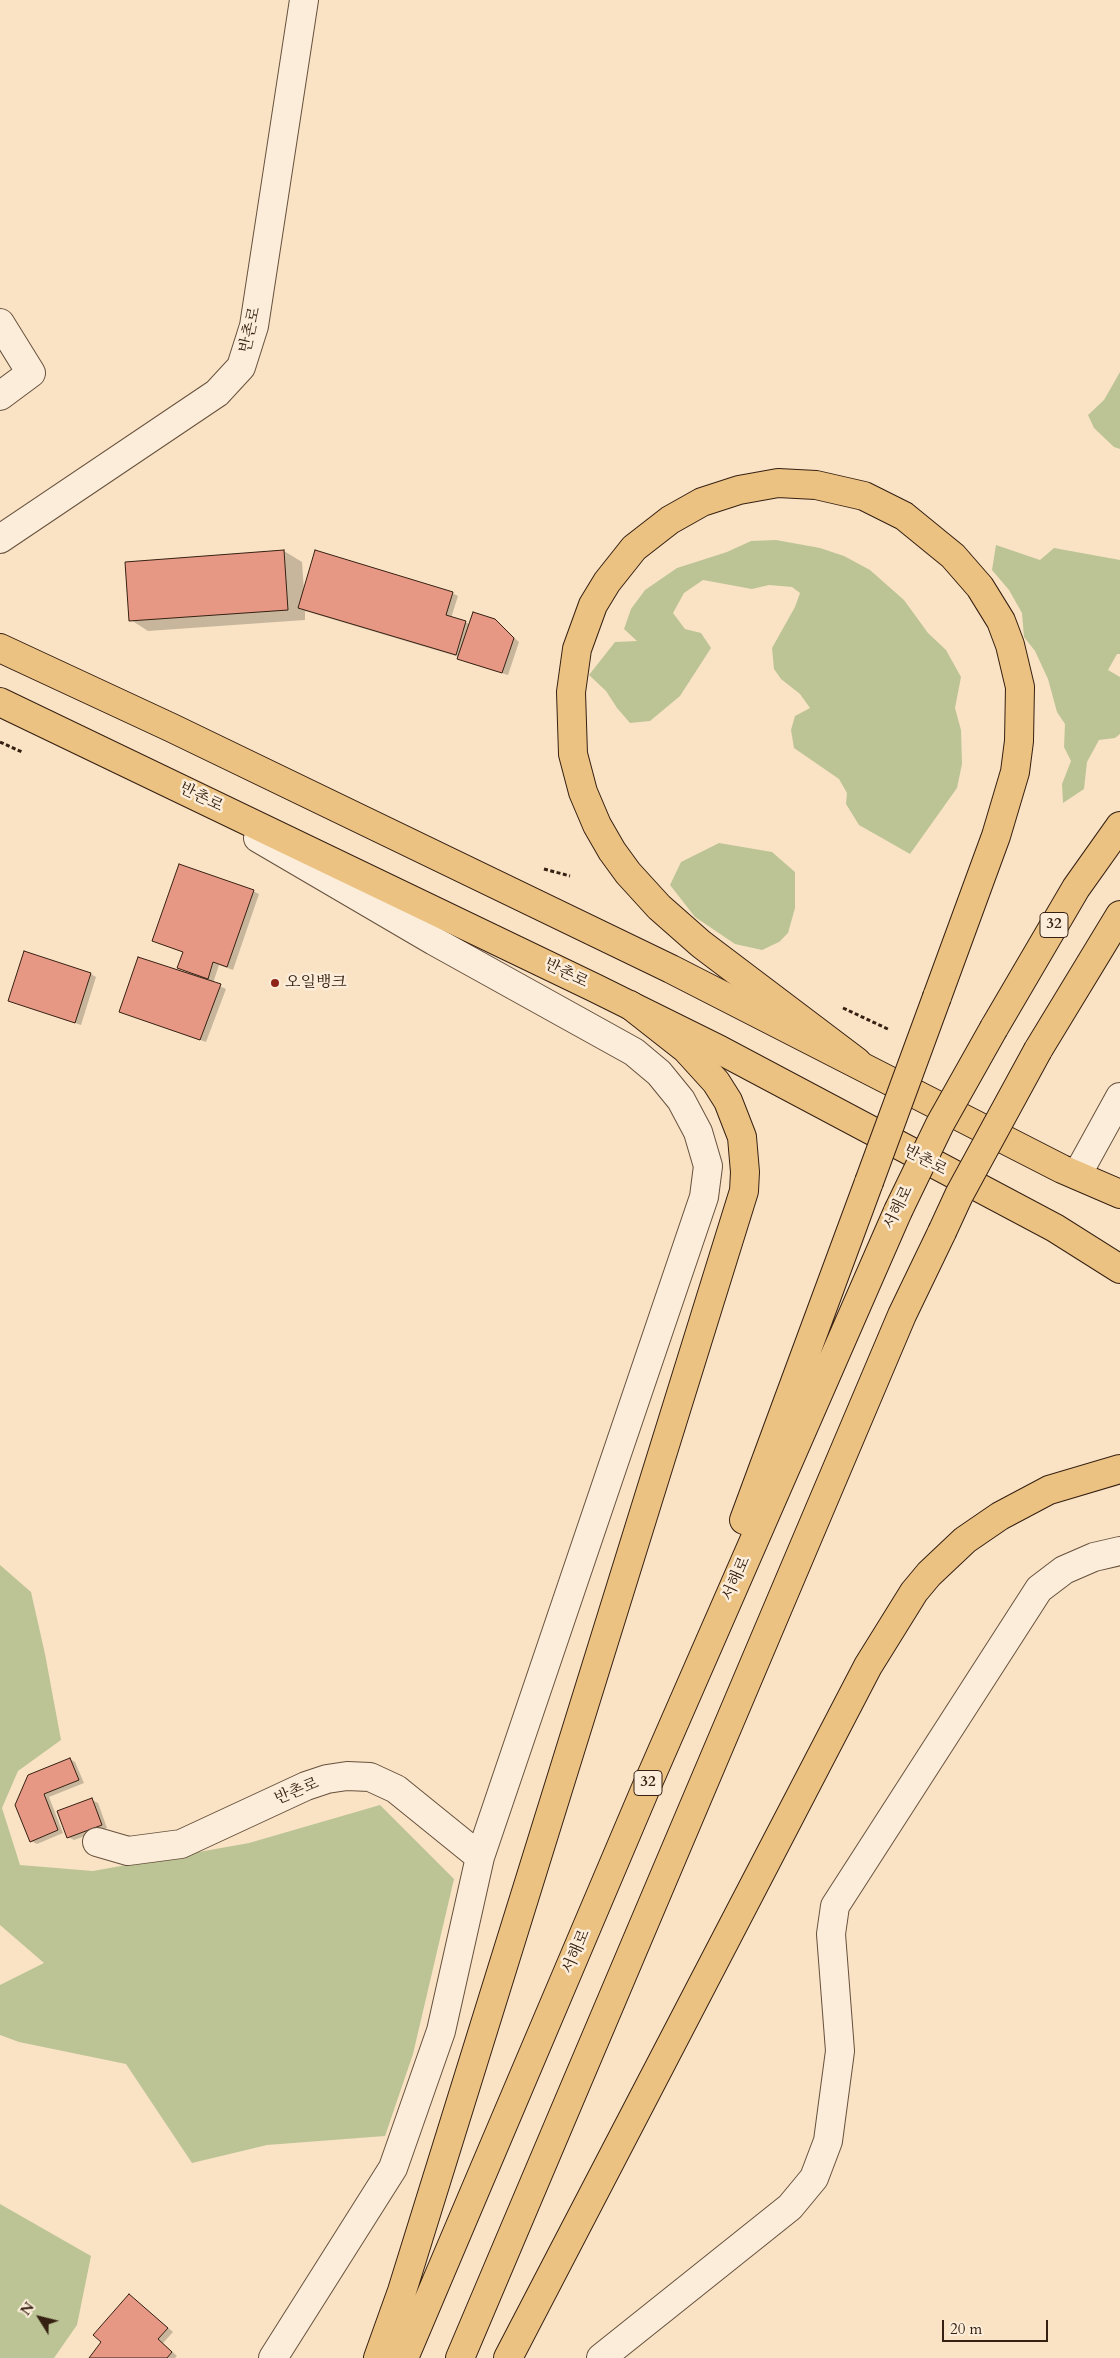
<!DOCTYPE html>
<html>
<head>
<meta charset="utf-8">
<style>
  body { margin:0 }
  #map { position:relative; width:1120px; height:2358px; overflow:hidden; background:#f9e3c4; font-family:Cardo,serif }
  canvas { display:block }
  .north { position:absolute; left:15px; top:2293px; width:50px; height:50px; -webkit-text-stroke:4px #fbedd9; paint-order:stroke; rotate:306deg; font-size:14px; font-weight:700; line-height:20px; text-align:center; color:#362012 }
  .north::after { content:''; display:block; margin:auto; width:18px; height:22px; background:#362012; clip-path:polygon(50% 0,100% 100%,50% 72%,0 100%) }
  .scale { position:absolute; left:942px; top:2320px; width:106px; height:22px; box-sizing:border-box; border:2px solid #362012; border-top:0; padding-left:6px; font-size:15px; line-height:18px; white-space:nowrap; color:#362012; -webkit-text-stroke:4px #fbedd9; paint-order:stroke }
</style>
</head>
<body>
<div id="map">
<canvas width="1120" height="2358"></canvas>
<div class="north">N</div>
<div class="scale">20 m</div>
</div>
<script>
const ctx = document.querySelector('canvas').getContext('2d');
ctx.lineJoin = 'round';
function fill(path, color) {
  ctx.fillStyle = color;
  ctx.fill(path, 'evenodd');
}
function poly(rows) {
  const path = new Path2D();
  for (const r of rows) {
    path.moveTo(r[0], r[1]);
    for (let i = 2; i < r.length; i += 2) path.lineTo(r[i], r[i + 1]);
  }
  return path;
}
function stroke(path, color, width, dash) {
  ctx.strokeStyle = color;
  ctx.lineWidth = width;
  ctx.lineCap = dash ? 'butt' : 'round';
  ctx.setLineDash(dash || []);
  ctx.stroke(path);
}
function drawText(font, color, halo, rows, align = 'center') {
  ctx.font = font + ' Cardo,"Noto Serif KR",serif';
  ctx.lineWidth = 5;
  ctx.setLineDash([]);
  ctx.textBaseline = 'middle';
  ctx.strokeStyle = halo;
  ctx.fillStyle = color;
  for (const [text, x, y, turn = 0] of rows) {
    ctx.save();
    ctx.translate(x, y);
    ctx.rotate((+turn || 0) * Math.PI / 180);
    ctx.textAlign = isNaN(turn) ? turn : align;
    if (halo) ctx.strokeText(text, 0, 0);
    ctx.fillText(text, 0, 0);
    ctx.restore();
  }
}
fill(poly([
  [1120,372,1120,449,1114,447,1094,428,1088,415,1104,400],
  [776,540,820,548,844,556,870,570,904,600,928,633,946,650,961,677,955,708,961,730,962,764,957,788,910,854,859,825,846,804,847,793,839,779,794,748,791,730,795,716,810,708,800,694,781,679,774,669,772,648,795,607,800,593,792,587,769,585,752,589,703,580,684,593,673,613,685,629,701,633,711,648,680,696,650,721,630,723,617,708,606,691,589,675,615,642,637,641,624,629,631,609,645,590,677,568,727,552,751,541],
  [996,545,1040,560,1054,548,1120,560,1120,654,1117,654,1108,670,1120,677,1120,734,1115,738,1099,740,1087,762,1084,789,1063,803,1062,784,1071,761,1064,747,1065,724,1057,712,1048,679,1035,651,1024,637,1022,613,1009,590,992,570],
  [719,843,772,852,795,872,795,908,788,933,779,942,762,950,735,944,695,917,670,885,681,862],
  [0,1565,31,1592,45,1654,61,1740,18,1771,2,1808,20,1865,93,1871,249,1843,380,1805,454,1879,413,2054,385,2136,267,2145,192,2163,126,2064,19,2042,0,2035,0,1985,44,1963,0,1925],
  [0,2204,91,2256,77,2325,54,2358,0,2358]
]), '#bcc495');
fill(poly([
  [284,551,302,562,304,591,452,593,458,596,451,618,470,624,494,620,519,642,508,675,465,662,459,657,305,611,305,620,148,631,131,620],
  [253,891,259,894,233,970,219,965,213,983,226,989,206,1042,126,1014,189,974,179,968,184,952,154,941],
  [91,974,96,977,81,1025,10,1001],
  [70,1759,75,1762,84,1783,49,1797,63,1833,37,1844,31,1841,17,1805],
  [92,1800,98,1803,107,1828,74,1840,68,1837],
  [135,2299,173,2332,163,2343,177,2356,175,2358,91,2358]
]), '#0003');
const building = poly([
  [284,550,288,610,129,621,125,562,284,550],
  [315,550,453,592,446,615,466,621,456,655,298,608,315,550],
  [473,612,495,619,514,638,502,673,457,659,473,612],
  [179,864,254,890,227,967,213,962,208,979,177,968,183,952,152,941,179,864],
  [24,951,91,973,75,1023,8,1001,24,951],
  [138,957,221,984,200,1040,119,1012,138,957],
  [70,1758,79,1780,44,1794,58,1830,30,1842,15,1805,28,1775,70,1758],
  [92,1798,102,1825,67,1838,57,1811,92,1798],
  [129,2294,168,2328,158,2339,172,2352,167,2358,89,2358,101,2342,93,2335,129,2294]
]);
fill(building, '#e69885');
stroke(building, '#362012', 1);
const minor = poly([
  [0,323,31,373,0,396],
  [0,539,217,393,241,367,254,326,304,0],
  [258,838,434,941,634,1052,659,1073,681,1100,698,1132,708,1166,704,1197,480,1857,441,2031,393,2168,273,2358],
  [1077,1175,1120,1097],
  [97,1842,128,1851,181,1844,306,1786,327,1779,347,1776,370,1777,396,1789,480,1857],
  [601,2358,790,2207,814,2178,828,2141,840,2051,831,1934,835,1906,1039,1589,1064,1570,1094,1557,1120,1551]
]);
const major = poly([
  [0,648,172,728,671,969,1062,1169,1120,1194],
  [0,702,595,988,720,1050,1055,1228,1120,1269]
]);
const highway = poly([
  [994,1028,1076,888,1120,826],
  [1038,1050,1120,915],
  [857,1062,701,944,659,907,628,873,612,851,597,825,583,792,573,754,571,692,577,649,593,605,607,582,634,548,670,520,702,502,739,490,778,483,816,485,864,496,904,516,953,556,980,587,1001,621,1010,645,1020,687,1019,741,1015,772,996,836,937,997],
  [744,1520,869,1182],
  [378,2358,402,2291,744,1191,745,1172,742,1137,728,1101,716,1082,686,1049,630,1005],
  [404,2358,645,1790,898,1211],
  [460,2358,902,1315,942,1232],
  [508,2358,868,1666,914,1592,929,1574,965,1540,1000,1516,1049,1490,1120,1469]
]);
stroke(minor, '#67513e', 30);
stroke(major, '#362012', 30);
stroke(highway, '#362012', 30);
stroke(poly([
  [0,742,22,752],
  [544,869,570,876],
  [843,1008,890,1030]
]), '#362012', 3, [4, 2.5]);
stroke(minor, '#fbedd9', 28);
stroke(major, '#ecc282', 28);
stroke(highway, '#ecc282', 28);
const highwayBridge = poly([
  [869,1182,937,997],
  [898,1211,940,1124,994,1028],
  [942,1232,959,1195,1038,1050]
]);
stroke(highwayBridge, '#362012', 30, []);
stroke(highwayBridge, '#ecc282', 28);
for (const [x, y, r, color] of [
  [275,983,5,"#8f2418"]
]) {
  const dot = new Path2D();
  dot.arc(x, y, r, 0, 2 * Math.PI);
  ctx.fillStyle = color;
  ctx.fill(dot);
  stroke(dot, '#fbedd9', 2);
}
for (const [x, y, w] of [
  [1054,925,28],
  [648,1783,28]
]) {
  const box = new Path2D();
  box.roundRect(x - w / 2, y - 12.5, w, 25, 4);
  ctx.fillStyle = '#fbedd9';
  ctx.fill(box);
  stroke(box, '#362012', 1);
}
drawText('bold 15px', '#362012', null, [
  ["32",1054,925],
  ["32",648,1783]
]);
drawText('16px', '#362012', '#fbedd9', [
  ["반촌로",251,330,-77],
  ["반촌로",201,798,26],
  ["반촌로",566,974,26],
  ["반촌로",925,1161,28],
  ["서해로",899,1208,-64],
  ["서해로",737,1579,-66],
  ["반촌로",297,1792,-22],
  ["서해로",577,1952,-67]
]);
drawText('16px', '#362012', '#fbedd9', [
  ["오일뱅크",285,983]
], 'left');
</script>
</body>
</html>
